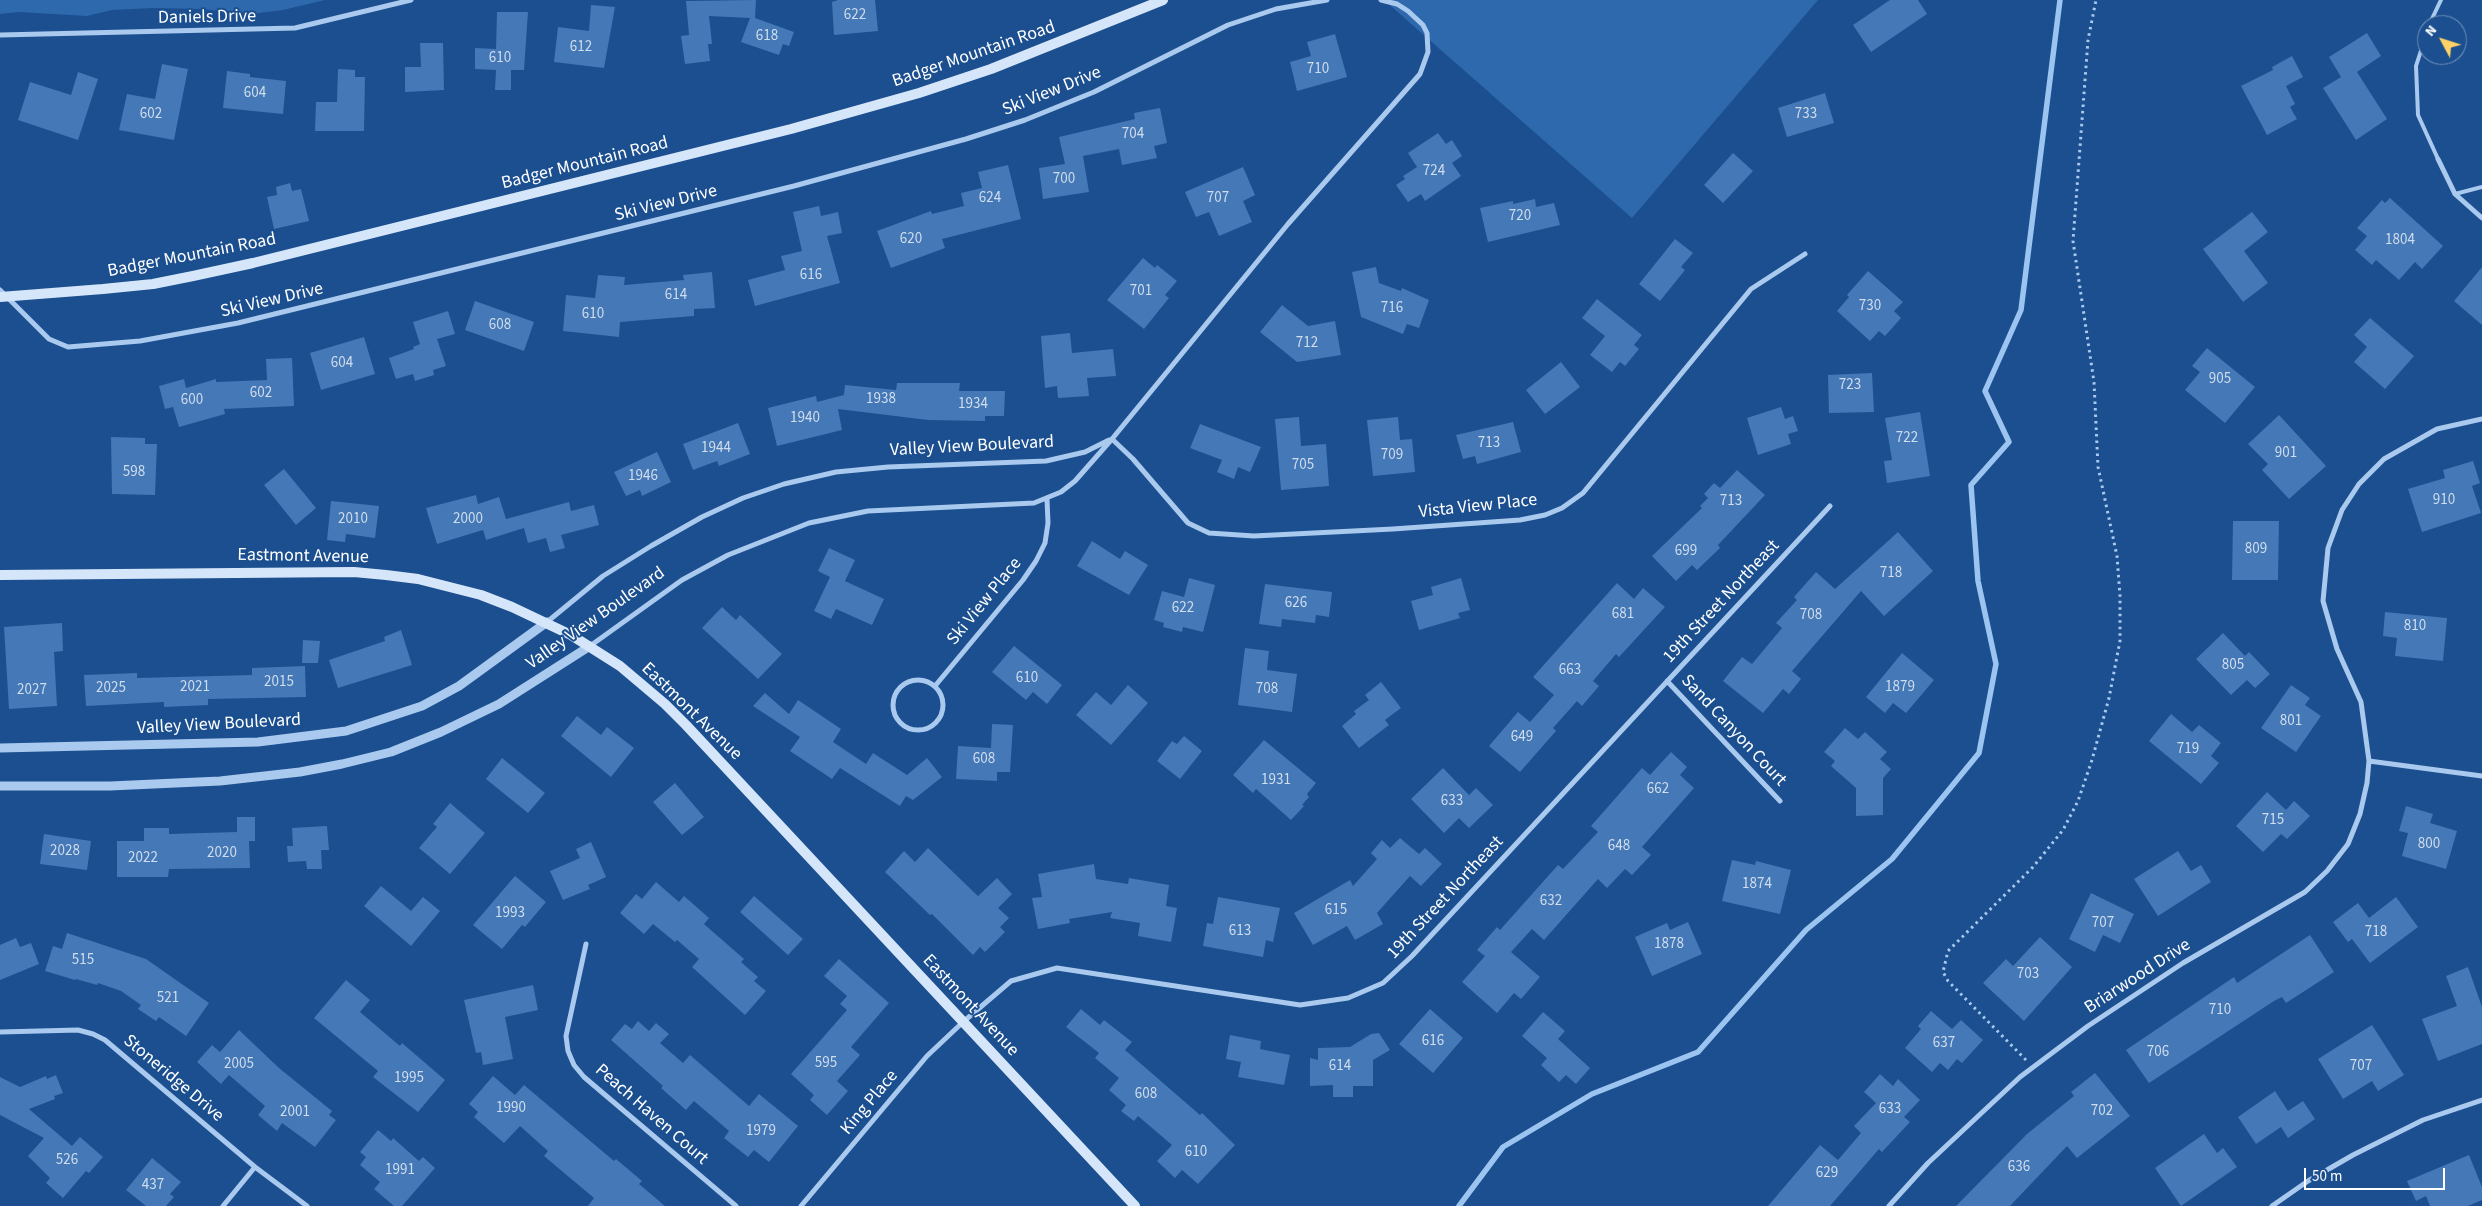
<!DOCTYPE html>
<html>
<head>
<meta charset="utf-8">
<style>
  body { margin:0 }
  #map { position:relative; width:2482px; height:1206px; overflow:hidden; background:#1b4f8f; font-family:"Source Sans 3",sans-serif }
  canvas { display:block }
  .north { position:absolute; left:2417px; top:15px; width:50px; height:50px; box-sizing:border-box; background:#1b4f8f; border:1px solid #7695bc; border-radius:50%; rotate:310deg; font-size:14px; font-weight:700; line-height:20px; text-align:center; color:#fff }
  .north::after { content:''; display:block; margin:auto; width:18px; height:22px; background:#ffd166; clip-path:polygon(50% 0,100% 100%,50% 72%,0 100%) }
  .scale { position:absolute; left:2304px; top:1168px; width:141px; height:22px; box-sizing:border-box; border:2px solid #fff; border-top:0; padding-left:6px; font-size:15px; line-height:18px; white-space:nowrap; color:#fff; -webkit-text-stroke:4px #1b4f8f; paint-order:stroke }
</style>
</head>
<body>
<div id="map">
<canvas width="2482" height="1206"></canvas>
<div class="north">N</div>
<div class="scale">50 m</div>
</div>
<script>
const ctx = document.querySelector('canvas').getContext('2d');
ctx.lineJoin = 'round';
function fill(path, color) {
  ctx.fillStyle = color;
  ctx.fill(path, 'evenodd');
}
function poly(rows) {
  const path = new Path2D();
  for (const r of rows) {
    if (r.length === 3) {
      path.moveTo(r[0] + r[2], r[1]);
      path.arc(r[0], r[1], r[2], 0, 2 * Math.PI);
      continue;
    }
    path.moveTo(r[0], r[1]);
    for (let i = 2; i < r.length; i += 2) path.lineTo(r[i], r[i + 1]);
  }
  return path;
}
function stroke(path, color, width, dash) {
  ctx.strokeStyle = color;
  ctx.lineWidth = width;
  ctx.lineCap = dash ? 'butt' : 'round';
  ctx.setLineDash(dash || []);
  ctx.stroke(path);
}
function drawText(font, color, halo, rows, align = 'center') {
  ctx.font = font + ' "Source Sans 3",sans-serif';
  ctx.lineWidth = 4;
  ctx.setLineDash([]);
  ctx.textBaseline = 'middle';
  ctx.strokeStyle = halo;
  ctx.fillStyle = color;
  for (const [text, x, y, turn = 0] of rows) {
    ctx.save();
    ctx.translate(x, y);
    ctx.rotate((+turn || 0) * Math.PI / 180);
    ctx.textAlign = isNaN(turn) ? turn : align;
    if (halo) ctx.strokeText(text, 0, 0);
    ctx.fillText(text, 0, 0);
    ctx.restore();
  }
}
fill(poly([
  [0,0,325,0,283,10,251,14,202,9,153,8,112,10,87,16,19,12,0,14],
  [1384,0,1818,0,1632,218]
]), '#2e69ad');
stroke(poly([
  [1459,1206,1503,1147,1592,1094,1698,1052,1806,930,1892,859,1979,753,1996,664,1978,581,1971,485,2009,442,1985,391,2021,310,2060,0]
]), '#9cc4f0', 5.5);
fill(poly([
  [756,0,755,18,794,32,789,46,783,44,779,55,741,42,750,18,709,16,712,44,708,44,710,61,685,64,681,36,689,35,686,1],
  [838,0,875,0,878,31,834,35,832,2],
  [1890,0,1918,0,1927,14,1871,52,1853,25],
  [591,5,615,7,604,68,554,62,558,27,589,31],
  [497,12,528,12,524,70,511,70,511,90,495,90,496,70,475,69,475,48,496,49],
  [2367,33,2381,56,2357,72,2387,119,2356,140,2323,88,2341,77,2329,57],
  [1335,34,1347,77,1297,91,1290,62,1311,56,1307,42],
  [420,43,443,43,444,90,405,92,405,67,421,67],
  [2292,56,2303,77,2286,86,2295,104,2290,107,2297,119,2267,135,2241,86,2273,70,2272,67],
  [162,64,188,69,174,140,119,130,127,94,155,99],
  [338,69,355,70,355,77,365,77,364,131,315,131,316,102,337,102],
  [227,71,250,74,250,77,286,81,283,114,223,108],
  [78,72,98,79,78,140,18,120,30,82,71,95],
  [1825,93,1834,123,1787,137,1778,108],
  [1160,108,1167,143,1154,146,1157,158,1122,165,1119,149,1083,156,1089,192,1043,199,1039,168,1065,164,1059,137,1135,119,1134,113],
  [1438,133,1446,144,1452,140,1462,156,1452,163,1461,176,1425,201,1421,194,1408,202,1396,185,1405,179,1403,176,1417,167,1408,153],
  [1733,153,1753,171,1723,203,1704,185],
  [1008,165,1021,219,942,239,945,248,891,268,877,231,931,211,932,214,964,206,961,193,982,188,978,172],
  [1243,167,1255,195,1243,201,1252,222,1219,236,1209,212,1196,217,1185,192],
  [290,183,292,191,301,189,309,221,274,229,267,197,277,195,276,187],
  [2390,198,2443,246,2422,269,2415,262,2399,280,2376,260,2372,265,2355,250,2367,236,2357,228,2382,200,2385,203],
  [1535,199,1536,207,1554,203,1560,225,1488,242,1480,208,1513,201,1513,204],
  [819,206,821,216,838,212,842,233,827,236,840,283,755,306,748,280,785,270,781,256,802,251,793,212],
  [2252,212,2268,232,2244,251,2268,283,2243,302,2203,249],
  [1675,239,1693,253,1681,267,1685,270,1660,301,1639,284],
  [1143,258,1155,268,1157,265,1177,281,1165,295,1169,298,1144,329,1107,300],
  [1376,267,1379,283,1401,291,1402,288,1429,300,1419,328,1407,324,1403,334,1361,317,1352,272],
  [2482,267,2482,325,2454,301],
  [1868,271,1903,302,1894,311,1901,318,1885,336,1879,331,1870,341,1837,311,1849,297,1847,295],
  [712,272,715,308,694,309,694,316,620,322,619,337,563,331,566,295,595,298,598,275,625,277,624,285,684,280,683,275],
  [1597,299,1642,335,1634,345,1639,349,1625,366,1620,362,1612,372,1590,355,1605,336,1582,318],
  [475,301,534,322,524,351,465,330],
  [1282,305,1308,326,1335,321,1341,355,1297,362,1260,332],
  [448,311,455,334,437,339,446,366,433,370,434,375,415,381,413,374,396,379,389,358,414,349,413,347,420,344,413,322],
  [2370,318,2414,356,2385,389,2354,362,2367,347,2354,335],
  [1070,333,1072,353,1113,349,1116,376,1087,378,1089,396,1058,398,1057,386,1045,388,1041,336],
  [364,337,375,374,321,390,310,353],
  [2207,348,2255,387,2225,423,2185,390,2200,372,2192,366],
  [292,358,294,406,224,409,225,414,179,427,173,407,165,409,159,386,184,379,186,388,216,379,216,382,267,380,266,359],
  [1561,362,1580,387,1545,414,1526,390],
  [1872,373,1874,412,1829,413,1828,375],
  [897,383,960,383,959,391,1005,391,1004,416,985,416,985,421,928,420,838,409,842,430,777,446,768,408,816,396,817,402,844,395,845,385,896,390],
  [1781,407,1785,419,1793,416,1798,431,1788,434,1791,444,1758,455,1747,418],
  [1920,412,1930,476,1887,483,1884,461,1892,460,1885,418],
  [2279,415,2326,466,2289,499,2262,470,2268,464,2248,444],
  [1299,417,1301,446,1326,444,1329,486,1281,490,1275,419],
  [1398,417,1400,440,1412,439,1415,472,1373,476,1367,420],
  [1513,422,1521,452,1477,464,1475,456,1463,459,1456,435],
  [738,423,750,454,719,466,717,461,693,470,683,444],
  [1200,424,1261,447,1250,472,1238,467,1234,479,1217,472,1222,460,1190,448],
  [111,437,145,438,145,444,157,444,155,495,112,494],
  [657,452,671,482,642,496,640,490,626,496,614,472],
  [2473,461,2480,483,2472,486,2481,513,2422,532,2408,489,2445,478,2443,470],
  [284,469,316,508,296,525,264,485],
  [1737,470,1765,495,1718,545,1720,548,1697,570,1692,565,1676,581,1652,556,1702,508,1700,506,1708,498,1704,494,1714,483,1720,488],
  [476,495,478,504,499,497,506,519,569,502,571,511,594,505,599,525,561,535,565,548,550,552,546,538,528,543,524,528,486,540,483,530,437,544,426,508],
  [331,501,379,506,375,538,346,534,345,542,327,540],
  [2233,521,2279,521,2278,580,2232,580],
  [1898,532,1933,571,1884,616,1861,591,1792,671,1801,679,1789,694,1783,689,1763,713,1723,681,1742,657,1752,664,1782,628,1776,623,1797,600,1794,597,1816,572,1835,589],
  [1092,541,1120,559,1125,551,1148,565,1129,595,1077,566],
  [829,548,855,560,845,581,884,599,872,625,836,609,831,619,814,611,830,577,818,571],
  [1189,578,1215,585,1203,632,1183,627,1182,632,1163,627,1164,623,1154,620,1162,591,1184,597],
  [1461,578,1470,610,1458,613,1460,618,1419,630,1411,601,1433,595,1431,587],
  [1617,583,1634,599,1643,588,1665,607,1619,657,1616,654,1593,681,1599,686,1582,706,1577,701,1553,728,1556,731,1520,772,1489,746,1518,712,1530,722,1554,695,1533,677],
  [1265,584,1332,592,1329,617,1316,615,1315,623,1282,619,1281,627,1259,624],
  [722,607,736,620,740,615,782,654,758,679,702,628],
  [2385,612,2447,618,2443,661,2395,656,2397,638,2383,636],
  [62,623,63,651,54,652,57,706,9,709,4,627],
  [401,630,412,665,338,688,329,660,385,641,384,637],
  [2223,633,2245,656,2249,652,2270,674,2255,688,2247,680,2231,695,2196,659],
  [303,640,320,641,318,663,302,663],
  [1014,646,1062,685,1047,704,1033,692,1026,700,992,672],
  [1245,648,1269,651,1267,670,1297,674,1292,712,1238,705],
  [1902,653,1934,680,1906,713,1893,703,1885,713,1866,697],
  [305,666,306,697,208,699,208,705,164,707,164,702,86,706,84,675,137,673,137,678,252,675,252,668],
  [1381,682,1401,708,1385,720,1389,725,1359,748,1342,726,1356,714,1354,711,1369,700,1365,695],
  [1128,685,1148,703,1111,745,1076,715,1096,692,1111,705],
  [2291,685,2310,698,2305,705,2321,716,2296,752,2261,728],
  [765,693,789,714,798,700,841,729,833,742,866,764,873,753,907,775,927,758,942,777,913,800,906,796,900,806,840,768,832,779,790,751,800,737,753,706],
  [2171,714,2192,732,2199,725,2221,743,2211,756,2219,763,2201,784,2149,741],
  [577,716,601,735,607,727,634,748,611,777,561,736],
  [992,724,1013,725,1010,772,997,772,997,781,956,779,958,746,991,748],
  [1845,728,1858,739,1865,732,1887,752,1880,759,1891,769,1883,778,1883,815,1856,816,1856,788,1831,766,1835,761,1824,752],
  [1184,736,1202,751,1180,779,1157,761,1172,741,1177,744],
  [1264,740,1316,783,1307,794,1309,797,1302,805,1304,806,1291,820,1256,789,1253,793,1233,775],
  [1671,752,1687,767,1680,775,1694,788,1642,847,1651,855,1632,875,1625,869,1607,888,1598,879,1544,940,1532,929,1511,952,1540,977,1521,999,1514,993,1497,1013,1462,982,1485,956,1477,950,1497,927,1500,930,1558,865,1563,869,1598,832,1591,826,1642,768,1650,775],
  [502,758,545,793,528,813,486,779],
  [1443,768,1469,795,1476,788,1493,805,1469,828,1459,818,1444,833,1411,799],
  [675,783,704,817,682,835,653,802],
  [2267,792,2286,810,2294,801,2310,816,2287,839,2281,834,2263,852,2236,826],
  [450,803,485,833,450,874,419,848,437,827,433,824],
  [2406,806,2433,814,2430,823,2457,831,2446,869,2402,856,2408,833,2399,831],
  [237,817,255,817,255,841,249,841,250,868,169,869,168,877,117,877,117,841,144,841,144,828,169,828,169,834,237,832],
  [327,826,329,850,321,850,322,869,307,869,306,861,288,862,287,846,293,846,292,828],
  [44,834,91,841,87,870,40,864],
  [1400,838,1419,854,1425,848,1442,864,1421,886,1410,876,1377,913,1383,924,1355,940,1347,926,1313,945,1294,913,1350,880,1353,886,1377,859,1371,853,1382,840,1390,848],
  [591,842,606,877,588,885,590,889,563,900,550,871,580,858,576,849],
  [928,848,978,896,997,878,1012,894,998,908,1009,918,1000,927,1005,932,985,952,980,947,973,955,932,914,930,915,885,872,904,851,915,862],
  [2178,851,2191,871,2201,865,2211,882,2158,916,2134,879],
  [1732,860,1755,865,1756,861,1791,870,1780,914,1722,901],
  [1094,864,1096,879,1128,884,1129,878,1169,885,1166,906,1177,908,1171,942,1138,936,1140,923,1110,918,1112,912,1069,919,1070,923,1038,929,1032,898,1042,897,1038,874],
  [515,876,546,902,525,927,522,925,502,949,473,925],
  [656,882,679,902,684,896,709,918,704,924,744,959,741,962,758,977,754,981,766,991,745,1015,692,967,699,959,677,940,675,942,653,924,644,934,620,913,636,894,642,899],
  [381,886,411,911,423,897,440,911,411,946,364,906],
  [2091,893,2134,914,2120,943,2103,935,2095,952,2069,939],
  [754,896,803,939,788,955,740,912],
  [1218,897,1280,908,1273,942,1266,940,1263,957,1203,946,1207,923,1213,924],
  [2396,897,2418,927,2370,963,2352,939,2348,942,2333,922,2358,903,2369,918],
  [1688,922,1702,954,1652,976,1635,937,1667,923,1670,930],
  [67,933,146,959,209,1003,186,1036,159,1017,156,1021,138,1009,141,1005,121,991,98,983,97,985,76,979,75,980,45,971,53,946,62,949],
  [2310,935,2334,972,2286,1003,2282,997,2274,1001,2149,1083,2126,1050,2234,977,2237,983],
  [2040,937,2072,967,2024,1021,1983,983,2006,959,2013,966],
  [16,938,20,947,31,943,39,964,0,980,0,945],
  [839,959,889,1003,851,1047,860,1055,837,1081,848,1091,827,1115,810,1100,814,1095,791,1074,847,1010,840,1004,847,996,824,976],
  [2468,967,2482,1007,2482,1044,2438,1061,2422,1019,2457,1006,2446,976],
  [346,980,370,1000,360,1012,400,1046,402,1043,445,1080,418,1112,373,1077,378,1071,314,1018],
  [533,985,538,1010,505,1017,513,1059,483,1065,481,1052,476,1053,464,1000],
  [1081,1009,1100,1025,1104,1020,1132,1042,1125,1050,1200,1115,1202,1113,1235,1145,1198,1184,1182,1170,1175,1178,1157,1161,1172,1145,1138,1116,1134,1121,1121,1111,1126,1105,1109,1090,1119,1078,1095,1058,1099,1053,1066,1027],
  [1430,1009,1463,1038,1433,1073,1399,1044],
  [1931,1011,1952,1029,1961,1020,1983,1040,1962,1063,1957,1059,1948,1070,1940,1063,1932,1072,1905,1048,1921,1029,1918,1026],
  [1543,1012,1565,1031,1558,1039,1590,1068,1576,1084,1566,1075,1559,1082,1541,1065,1547,1058,1522,1036],
  [638,1021,649,1031,656,1023,669,1034,660,1043,683,1063,690,1055,749,1106,759,1094,798,1126,769,1162,754,1150,748,1157,724,1138,729,1131,694,1101,686,1110,661,1088,663,1086,611,1040,625,1024,632,1029],
  [2372,1025,2404,1075,2378,1091,2372,1081,2343,1099,2318,1059],
  [239,1030,279,1068,332,1111,329,1115,336,1120,315,1147,282,1123,277,1131,258,1115,265,1106,229,1075,221,1084,197,1062,212,1045,220,1052],
  [1379,1033,1390,1050,1373,1060,1373,1086,1353,1086,1353,1097,1333,1097,1333,1085,1310,1086,1310,1058,1318,1060,1318,1048,1350,1047,1371,1034],
  [1230,1035,1261,1041,1260,1049,1290,1055,1284,1085,1238,1077,1241,1062,1226,1059],
  [2095,1073,2130,1116,2077,1158,2067,1146,2010,1206,1956,1206,2027,1134,2074,1096,2071,1092],
  [1880,1074,1893,1086,1898,1079,1920,1100,1904,1117,1910,1122,1882,1152,1879,1149,1830,1206,1768,1206,1820,1145,1838,1160,1861,1133,1854,1126,1876,1103,1864,1092],
  [56,1075,63,1093,54,1096,55,1099,29,1109,72,1146,80,1137,103,1157,89,1173,86,1171,63,1198,46,1183,50,1178,28,1156,44,1138,0,1115,0,1077,20,1087,46,1076,47,1079],
  [493,1076,515,1095,524,1085,614,1161,616,1159,642,1181,639,1184,665,1206,588,1206,594,1198,544,1156,548,1151,520,1126,504,1143,474,1117,478,1112,469,1104],
  [2275,1091,2288,1111,2303,1101,2315,1119,2288,1138,2281,1127,2256,1144,2238,1117],
  [378,1130,391,1141,393,1138,419,1161,423,1157,435,1168,402,1206,394,1206,374,1189,380,1182,360,1165,366,1157,360,1152],
  [2204,1134,2217,1153,2223,1148,2237,1167,2181,1206,2155,1168],
  [2469,1155,2482,1187,2482,1200,2468,1206,2430,1206,2426,1196,2416,1201,2407,1181],
  [152,1158,181,1182,170,1194,174,1197,166,1206,146,1206,126,1190]
]), '#4478b7');
stroke(poly([
  [2026,1060,1948,981,1943,972,1948,951,2033,867,2063,830,2078,801,2092,760,2109,698,2120,641,2120,596,2117,556,2098,467,2094,382,2073,241,2088,40,2096,0]
]), '#a9c9ee', 3, [2.5, 4]);
stroke(poly([
  [2429,25,2441,0],
  [2427,32,2416,66,2418,115,2438,159],
  [2455,194,2482,187]
]), '#a9c9ee', 4);
stroke(poly([
  [0,35,295,28,411,0],
  [2438,159,2455,194,2482,218],
  [0,290,49,339,68,347,140,341,238,323,794,186,966,139,1025,120,1094,92,1228,25,1276,9,1327,0],
  [1112,439,1133,459,1188,523,1209,533,1254,536,1393,529,1520,520,1545,515,1562,508,1583,493,1751,289,1805,254],
  [547,622,603,576,651,546,702,517,743,498,784,484,836,472,888,467,1046,461,1085,452,1109,440],
  [590,646,682,580,728,555,809,523,868,511,1034,503,1061,492,1075,481,1112,439,1288,224,1420,74,1428,52,1427,33,1423,25,1408,11,1397,4,1381,0],
  [918,705,25],
  [1667,681,1780,801],
  [935,686,1023,580,1036,561,1045,543,1048,523,1047,499],
  [2369,761,2482,776],
  [586,944,566,1036,568,1051,574,1065,584,1077,736,1206],
  [0,1032,78,1030,93,1034,105,1040,255,1167,307,1206],
  [223,1206,255,1167],
  [801,1206,927,1056,963,1022,1011,981,1057,968,1300,1005,1348,998,1383,983,1412,956,1830,506],
  [1889,1206,1928,1163,2020,1077,2088,1026,2183,963,2305,892,2327,871,2348,844,2360,814,2367,783,2369,761,2361,702,2337,649,2323,601,2328,548,2342,510,2359,484,2384,459,2437,429,2482,419],
  [2272,1206,2308,1181,2353,1155,2423,1120,2482,1100]
]), '#a9c9ee', 5);
stroke(poly([
  [0,748,258,742,346,731,422,706,459,686,547,622],
  [0,786,110,786,220,781,300,772,342,764,391,752,441,732,499,704,590,646]
]), '#a9c9ee', 9);
stroke(poly([
  [0,297,103,289,153,284,193,276,253,263,791,129,919,93,991,69,1163,0],
  [0,575,354,572,386,575,418,579,481,595,512,607,571,635,620,666,665,704,686,725,1135,1206]
]), '#d6e6fa', 10);
drawText('15px', '#d0dded', null, [
  ["622",855,16],
  ["618",767,37],
  ["612",581,48],
  ["610",500,59],
  ["710",1318,70],
  ["604",255,94],
  ["602",151,115],
  ["733",1806,115],
  ["704",1133,135],
  ["724",1434,172],
  ["700",1064,180],
  ["624",990,199],
  ["707",1218,199],
  ["720",1520,217],
  ["620",911,240],
  ["1804",2400,241],
  ["616",811,276],
  ["701",1141,292],
  ["614",676,296],
  ["730",1870,307],
  ["716",1392,309],
  ["610",593,315],
  ["608",500,326],
  ["712",1307,344],
  ["604",342,364],
  ["905",2220,380],
  ["723",1850,386],
  ["602",261,394],
  ["1938",881,400],
  ["600",192,401],
  ["1934",973,405],
  ["1940",805,419],
  ["722",1907,439],
  ["713",1489,444],
  ["1944",716,449],
  ["901",2286,454],
  ["709",1392,456],
  ["705",1303,466],
  ["598",134,473],
  ["1946",643,477],
  ["910",2444,501],
  ["713",1731,502],
  ["2010",353,520],
  ["2000",468,520],
  ["809",2256,550],
  ["699",1686,552],
  ["718",1891,574],
  ["626",1296,604],
  ["622",1183,609],
  ["681",1623,615],
  ["708",1811,616],
  ["810",2415,627],
  ["805",2233,666],
  ["663",1570,671],
  ["610",1027,679],
  ["2015",279,683],
  ["2021",195,688],
  ["1879",1900,688],
  ["2025",111,689],
  ["708",1267,690],
  ["2027",32,691],
  ["801",2291,722],
  ["649",1522,738],
  ["719",2188,750],
  ["608",984,760],
  ["1931",1276,781],
  ["662",1658,790],
  ["633",1452,802],
  ["715",2273,821],
  ["800",2429,845],
  ["648",1619,847],
  ["2028",65,852],
  ["2020",222,854],
  ["2022",143,859],
  ["1874",1757,885],
  ["632",1551,902],
  ["615",1336,911],
  ["1993",510,914],
  ["707",2103,924],
  ["613",1240,932],
  ["718",2376,933],
  ["1878",1669,945],
  ["515",83,961],
  ["703",2028,975],
  ["521",168,999],
  ["710",2220,1011],
  ["616",1433,1042],
  ["637",1944,1044],
  ["706",2158,1053],
  ["595",826,1064],
  ["2005",239,1065],
  ["614",1340,1067],
  ["707",2361,1067],
  ["1995",409,1079],
  ["608",1146,1095],
  ["1990",511,1109],
  ["633",1890,1110],
  ["702",2102,1112],
  ["2001",295,1113],
  ["1979",761,1132],
  ["610",1196,1153],
  ["526",67,1161],
  ["636",2019,1168],
  ["1991",400,1171],
  ["629",1827,1174],
  ["437",153,1186]
]);
drawText('18px', '#fff', '#1b4f8f', [
  ["Daniels Drive",207,18,-1],
  ["Badger Mountain Road",974,55,-19],
  ["Ski View Drive",1052,92,-22],
  ["Badger Mountain Road",585,164,-14],
  ["Ski View Drive",666,204,-14],
  ["Badger Mountain Road",192,256,-11],
  ["Ski View Drive",272,301,-13],
  ["Valley View Boulevard",972,447,-3],
  ["Vista View Place",1478,507,-6],
  ["Eastmont Avenue",303,557,1],
  ["Ski View Place",985,602,-51],
  ["19th Street Northeast",1722,602,-47],
  ["Valley View Boulevard",596,619,-35],
  ["Eastmont Avenue",691,712,44],
  ["Valley View Boulevard",219,725,-3],
  ["Sand Canyon Court",1733,731,47],
  ["19th Street Northeast",1446,898,-47],
  ["Briarwood Drive",2138,977,-33],
  ["Eastmont Avenue",970,1006,47],
  ["Stoneridge Drive",173,1079,40],
  ["King Place",870,1103,-50],
  ["Peach Haven Court",651,1115,41]
]);
</script>
</body>
</html>
